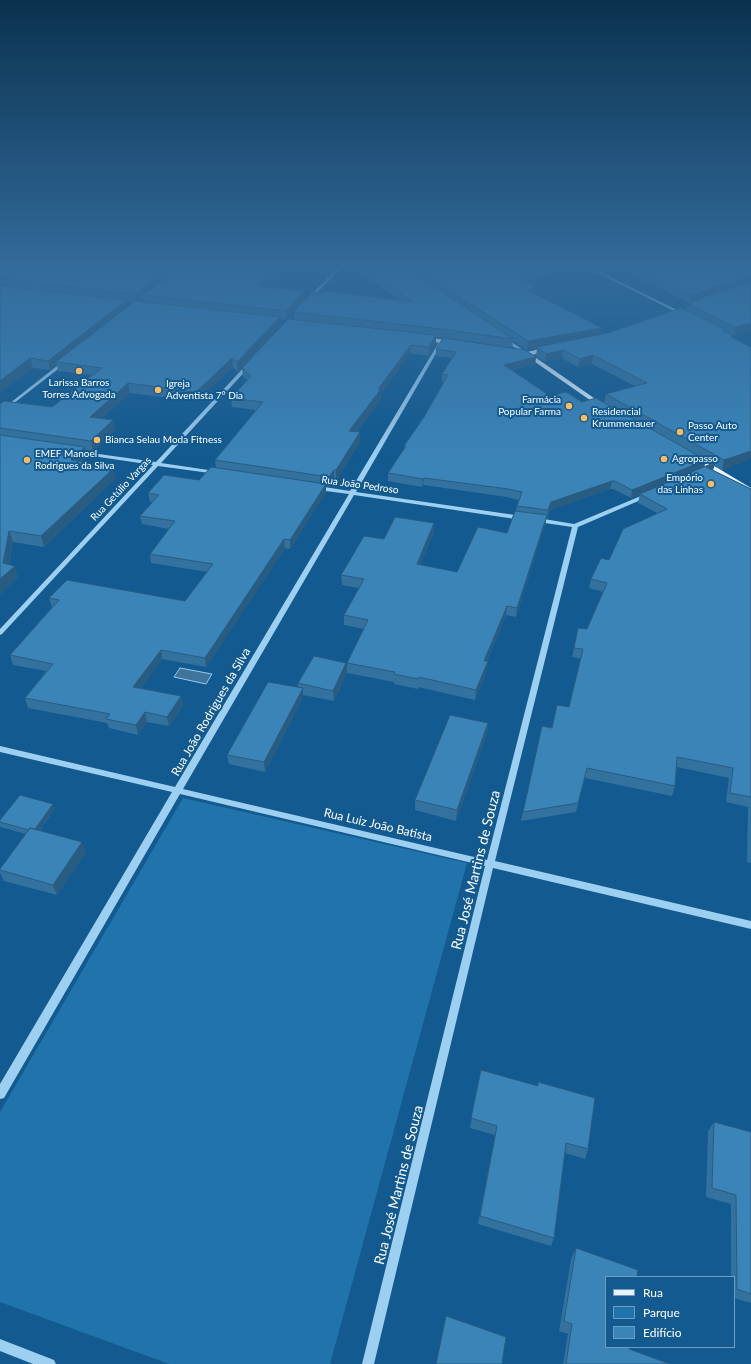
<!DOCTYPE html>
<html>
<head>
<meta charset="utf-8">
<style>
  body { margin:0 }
  #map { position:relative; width:751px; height:1364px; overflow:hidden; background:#125a8f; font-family:Lato,sans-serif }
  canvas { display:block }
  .legend { position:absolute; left:605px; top:1276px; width:130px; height:72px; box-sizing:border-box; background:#125a8f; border:1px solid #719cbc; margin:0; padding:5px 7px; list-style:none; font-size:12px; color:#fff }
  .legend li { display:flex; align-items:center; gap:8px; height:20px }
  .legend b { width:20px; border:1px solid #719cbc }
</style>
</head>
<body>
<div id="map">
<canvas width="751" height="1364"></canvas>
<ul class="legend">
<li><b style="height:5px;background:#e7f4ff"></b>Rua</li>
<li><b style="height:11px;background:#2173ac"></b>Parque</li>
<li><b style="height:11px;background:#3b84b8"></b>Edifício</li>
</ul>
</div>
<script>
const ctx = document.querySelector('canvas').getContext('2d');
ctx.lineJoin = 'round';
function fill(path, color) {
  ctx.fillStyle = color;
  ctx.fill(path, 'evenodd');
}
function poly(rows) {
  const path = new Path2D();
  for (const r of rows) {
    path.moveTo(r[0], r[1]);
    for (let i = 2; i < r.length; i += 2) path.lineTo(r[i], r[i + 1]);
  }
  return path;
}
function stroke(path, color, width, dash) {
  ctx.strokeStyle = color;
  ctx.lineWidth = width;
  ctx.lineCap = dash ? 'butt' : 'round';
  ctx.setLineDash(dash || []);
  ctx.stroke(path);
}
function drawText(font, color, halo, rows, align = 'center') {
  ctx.font = font + ' Lato,sans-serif';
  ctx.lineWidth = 4;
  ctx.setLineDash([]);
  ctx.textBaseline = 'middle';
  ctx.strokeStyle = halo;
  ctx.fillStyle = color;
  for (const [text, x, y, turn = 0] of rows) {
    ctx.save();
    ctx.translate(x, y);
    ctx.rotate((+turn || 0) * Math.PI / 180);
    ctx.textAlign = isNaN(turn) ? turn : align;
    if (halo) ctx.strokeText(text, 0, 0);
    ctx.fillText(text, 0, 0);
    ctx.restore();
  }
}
fill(poly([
  [183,798,467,863,330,1364,169,1364,0,1302,0,1112]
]), '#2173ac');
const water = poly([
  [180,668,212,674,206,684,174,677,180,668]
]);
fill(water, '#41749b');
stroke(water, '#8eccf5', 1);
fill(poly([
  [336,269,340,269,310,300,308,300,308,298,336,269],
  [590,269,594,269,683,313,680,314,590,269],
  [504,338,506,338,529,354,525,355,504,340,504,338],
  [439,342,442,343,356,492,522,516,525,518,522,520,354,495,183,789,487,860,572,527,538,522,535,520,538,518,574,524,648,493,651,495,650,496,578,527,495,861,751,921,751,929,493,868,374,1364,362,1364,485,866,180,794,4,1098,0,1099,0,1084,172,792,0,752,0,746,175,787,349,494,318,490,315,488,318,486,350,491,439,342],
  [62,362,66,363,0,414,0,411,62,362],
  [246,365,250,366,161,463,215,471,218,473,217,474,158,466,2,634,0,635,0,629,153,465,79,454,77,453,77,451,156,462,246,365],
  [0,1339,54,1360,56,1364,33,1364,0,1351,0,1339]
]), '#9dcff1');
fill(poly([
  [423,337,455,341,458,343,455,345,421,340,420,339,423,337],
  [549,347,551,348,551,350,532,355,604,405,604,407,600,407,525,355,513,352,516,350,527,352,549,347],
  [690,455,696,455,751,488,751,493,690,459,690,455]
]), '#e7f4ff');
fill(poly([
  [0,269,286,269,265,287,304,291,305,300,286,320,280,319,280,326,238,372,233,367,197,401,130,393,101,418,113,420,115,430,93,451,86,450,87,457,82,462,116,478,44,547,13,542,9,564,18,577,0,594,0,404,52,407,92,375,58,371,57,365,50,370,33,368,0,392],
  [9,283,10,287,2,286],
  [143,298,144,302,138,302],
  [128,302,133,303,128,306],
  [355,269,574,269,524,280,537,288,536,294,601,335,608,333,686,310,688,304,690,303,619,269,751,269,751,332,733,336,733,338,751,459,722,470,714,466,713,470,751,489,751,863,747,862,748,807,726,802,729,778,677,767,675,786,672,796,585,778,576,812,521,821,523,812,552,728,569,707,581,659,572,657,574,648,587,629,603,592,589,588,591,579,609,560,657,513,638,503,640,494,631,498,613,489,610,489,550,510,547,519,546,518,545,525,516,617,506,615,487,661,487,671,475,700,418,687,418,689,394,684,394,682,347,673,347,663,364,629,344,625,344,615,359,588,342,585,341,575,384,539,434,523,434,532,420,565,457,572,507,533,516,511,517,506,519,500,507,497,423,485,422,487,388,481,388,473,404,449,404,446,424,417,444,382,442,381,442,374,452,358,436,356,436,349,536,357,535,364,511,370,550,396,582,402,604,403,606,394,635,386,592,364,578,367,562,358,545,362,536,356,537,349,527,350,513,341,512,348,436,337,436,344,429,356,410,353,381,394,381,399,356,432,360,432,360,442,336,480,334,479,330,486,326,486,326,492,290,549,285,548,206,667,162,659,141,688,181,696,183,706,169,726,147,722,138,735,109,728,107,723,28,708,25,698,46,671,13,665,10,655,52,607,49,598,185,601,207,572,151,563,150,554,169,529,142,524,140,516,153,502,150,502,148,493,199,480,216,468,215,460,256,410,232,407,231,398,247,380,243,377,242,368,294,319,294,312,399,300],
  [705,460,711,464,704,467],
  [347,673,334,701,303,695,303,697,265,772,229,764,227,755,298,687,298,683],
  [488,723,487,734,456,821,415,810,415,800],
  [55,809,40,830,86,852,57,895,4,881,0,873,0,869,26,834,1,827,0,825,0,820],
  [481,1070,588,1149,585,1159,565,1153,554,1238,551,1246,478,1224,495,1135,470,1128],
  [714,1122,751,1132,751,1303,734,1298,734,1277,731,1277,731,1204,706,1197,708,1131],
  [576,1248,629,1349,670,1364,563,1364,568,1334,559,1331,571,1259]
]), '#33729e');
fill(poly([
  [17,269,33,269,8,280,9,283,0,287,0,278],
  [169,269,181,269,143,295,143,298,137,303,135,294],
  [276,269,286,269,256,295,256,286],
  [539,269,574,269,514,282,515,274],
  [751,275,751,283,700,298,700,300,690,303,692,295],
  [537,288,536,297,527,290],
  [304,291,305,300,286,320,286,311],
  [127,300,129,309,56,362,57,365,50,370,48,361],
  [280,317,280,326,238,372,237,362],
  [751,323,751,332,733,336,735,327],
  [602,328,601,337,537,347,537,349,527,350,528,341],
  [436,335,436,344,429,356,429,347],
  [411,345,410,353,381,394,381,399,350,440,349,431,378,389],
  [563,350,562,358,545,362,546,354],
  [593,355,592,364,578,367,580,359],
  [536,357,535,364,503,372,504,365],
  [30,358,33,368,0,392,0,381],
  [232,358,233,367,197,401,196,392],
  [128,383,130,393,92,427,90,417],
  [113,420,115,430,93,451,91,441],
  [360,432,360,442,336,480,336,470],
  [85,447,87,457,74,471,71,460],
  [751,451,751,459,722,470,724,460],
  [706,460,704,468,631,498,632,490],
  [715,464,712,473,706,467],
  [114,468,116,478,44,547,41,536],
  [334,470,334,479,330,486,329,477],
  [424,478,423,485,422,487,423,479],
  [612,481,610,489,550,510,547,519,548,510,551,502],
  [326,484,326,492,290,549,290,540],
  [547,515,545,525,516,617,517,608],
  [434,523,434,532,416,574,417,564],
  [9,531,13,542,7,572,15,566,18,577,0,594,0,579],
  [284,539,285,548,206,667,205,658],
  [507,606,506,615,483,670,484,661],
  [161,650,162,659,136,696,133,687],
  [488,661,487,671,475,700,476,690],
  [346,663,347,673,334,701,333,691],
  [303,688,303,697,265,772,264,762],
  [181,696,183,706,169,726,167,717],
  [145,712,147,722,138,735,136,725],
  [488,723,487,734,456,821,457,810],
  [53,804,55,809,35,836,33,831],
  [82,842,86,852,57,895,53,885]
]), '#295c81');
const building = poly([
  [0,269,17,269,0,278,0,269],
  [27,269,169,269,135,294,8,280,27,269],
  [178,269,276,269,256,286,304,291,286,311,143,295,178,269],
  [367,269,408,269,513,339,442,329,294,312,312,292,323,293,325,291,413,302,367,269],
  [416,269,539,269,515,274,537,288,527,290,602,328,528,341,416,269],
  [637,269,751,269,751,275,692,295,637,269],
  [751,282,751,323,735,327,688,304,702,299,700,298,751,282],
  [0,286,127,300,48,361,30,358,0,381,0,286],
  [135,301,280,317,237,362,232,358,196,392,128,383,90,417,113,420,91,441,0,428,0,404,4,401,52,407,102,368,56,362,135,301],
  [681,308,727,330,723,331,734,336,731,337,751,347,751,451,724,460,606,394,647,383,593,355,580,359,563,350,546,354,537,347,608,333,681,308],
  [288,319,436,335,429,347,411,345,378,389,381,389,349,431,360,432,336,470,334,470,329,477,215,460,263,402,231,398,251,376,242,368,288,319],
  [443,338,525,350,536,357,504,365,550,396,566,392,582,402,596,398,706,460,632,490,615,481,612,481,551,502,548,510,517,506,522,492,508,489,424,478,423,479,388,473,406,446,404,446,424,417,448,375,442,374,456,352,436,349,443,338],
  [0,435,85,447,71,460,114,468,41,536,9,531,3,563,15,566,0,579,0,435],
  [713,463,715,464,706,467,751,489,751,797,730,793,733,768,677,757,675,786,587,768,578,803,523,812,542,726,552,728,557,705,569,707,583,649,574,648,578,628,587,629,607,583,591,579,601,558,609,560,623,529,667,509,640,494,713,463],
  [211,467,326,484,290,540,284,539,205,658,161,650,133,687,181,696,167,717,145,712,136,725,106,719,110,714,25,698,53,664,10,655,59,600,49,598,67,580,185,601,213,564,150,554,175,521,140,516,159,495,148,493,164,475,199,480,211,467],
  [515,511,547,515,517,608,507,606,484,661,488,661,476,690,419,677,418,679,394,674,395,672,347,663,368,620,344,615,364,579,341,575,364,536,384,539,395,517,434,523,417,564,457,572,478,527,507,533,515,511],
  [314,656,346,663,333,691,298,683,314,656],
  [268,682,303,688,264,762,227,755,268,682],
  [450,715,488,723,457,810,415,800,450,715],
  [20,795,53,804,35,829,30,828,29,830,0,822,0,820,20,795],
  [30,828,82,842,53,885,0,870,0,869,30,828],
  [481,1070,538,1086,538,1082,595,1098,588,1149,566,1143,554,1238,480,1216,497,1126,471,1118,481,1070],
  [714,1122,751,1132,751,1294,737,1289,736,1195,712,1188,714,1122],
  [576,1248,638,1270,637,1277,606,1277,606,1347,629,1347,629,1349,670,1364,566,1364,572,1324,564,1321,576,1248],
  [446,1316,506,1337,502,1364,436,1364,446,1316]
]);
fill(building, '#3b84b8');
stroke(building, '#295c81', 1);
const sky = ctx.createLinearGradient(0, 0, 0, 460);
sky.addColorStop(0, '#0a324f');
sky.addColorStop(0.58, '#336b9b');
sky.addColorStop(1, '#336b9b00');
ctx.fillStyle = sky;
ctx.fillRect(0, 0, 751, 460);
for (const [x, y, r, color] of [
  [79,371,4,"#ffba5d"],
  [158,390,4,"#ffba5d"],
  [569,406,4,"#ffba5d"],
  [584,418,4,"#ffba5d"],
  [680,432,4,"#ffba5d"],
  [97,440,4,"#ffba5d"],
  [664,459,4,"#ffba5d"],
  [27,460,4,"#ffba5d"],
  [711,484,4,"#ffba5d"]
]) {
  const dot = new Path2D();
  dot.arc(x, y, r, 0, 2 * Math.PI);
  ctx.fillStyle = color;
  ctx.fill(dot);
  stroke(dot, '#125a8f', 1.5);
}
drawText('10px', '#fff', '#125a8f', [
  ["Larissa Barros",79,383,"center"],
  ["Torres Advogada",79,395,"center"],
  ["Igreja",166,384],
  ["Adventista 7° Dia",166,396],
  ["Farmácia",561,400,"right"],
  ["Popular Farma",561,412,"right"],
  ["Residencial",592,412],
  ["Krummenauer",592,424],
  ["Passo Auto",688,426],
  ["Center",688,438],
  ["Bianca Selau Moda Fitness",105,440],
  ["EMEF Manoel",35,454],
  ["Rodrigues da Silva",35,466],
  ["Agropasso",672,459],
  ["Empório",703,478,"right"],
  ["das Linhas",703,490,"right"]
], 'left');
drawText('10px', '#fff', '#125a8f', [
  ["Rua João Pedroso",360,485,8],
  ["Rua Getúlio Vargas",121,489,-47]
]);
drawText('12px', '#fff', '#125a8f', [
  ["Rua João Rodrigues da Silva",211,712,-60],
  ["Rua Luiz João Batista",378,825,13]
]);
drawText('14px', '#fff', '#125a8f', [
  ["Rua José Martins de Souza",476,870,-76],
  ["Rua José Martins de Souza",399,1185,-76]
]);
</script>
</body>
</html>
